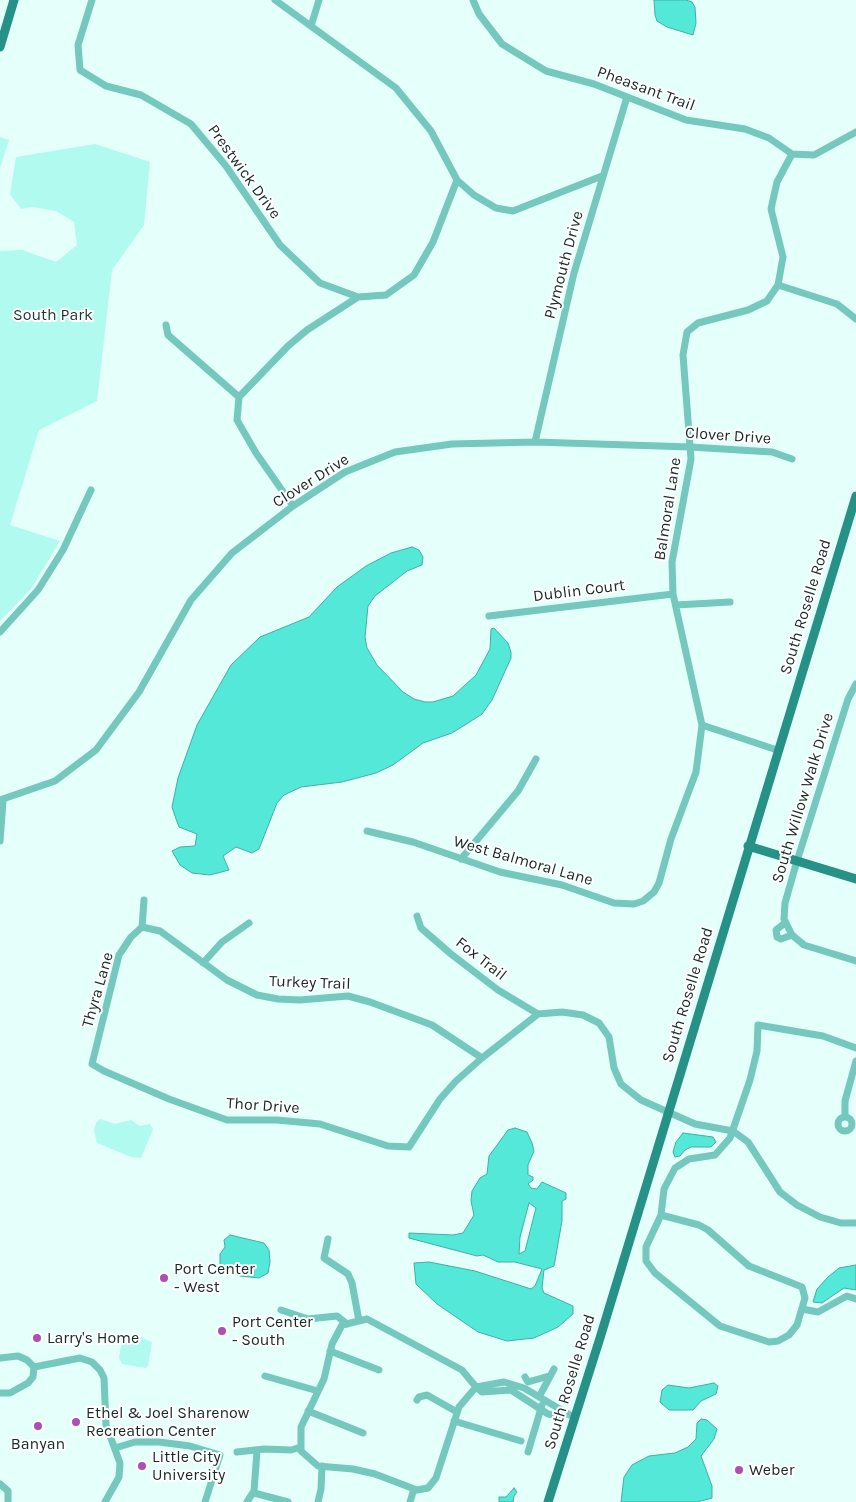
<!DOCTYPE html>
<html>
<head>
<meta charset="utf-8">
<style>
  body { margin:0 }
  canvas { display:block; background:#e5fffb }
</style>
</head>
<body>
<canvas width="856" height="1502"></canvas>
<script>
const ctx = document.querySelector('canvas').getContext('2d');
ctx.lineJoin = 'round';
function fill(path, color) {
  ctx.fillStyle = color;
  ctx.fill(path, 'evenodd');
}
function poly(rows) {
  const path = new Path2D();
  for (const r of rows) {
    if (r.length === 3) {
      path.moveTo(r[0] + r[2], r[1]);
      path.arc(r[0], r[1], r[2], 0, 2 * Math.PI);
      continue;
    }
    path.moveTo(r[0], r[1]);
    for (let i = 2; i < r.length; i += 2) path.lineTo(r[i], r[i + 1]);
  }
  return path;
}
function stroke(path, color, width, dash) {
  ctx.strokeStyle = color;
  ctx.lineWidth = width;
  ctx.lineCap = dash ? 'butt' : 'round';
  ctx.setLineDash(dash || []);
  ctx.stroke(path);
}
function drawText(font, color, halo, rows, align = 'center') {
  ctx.font = font + ' Karla,sans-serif';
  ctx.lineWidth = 4;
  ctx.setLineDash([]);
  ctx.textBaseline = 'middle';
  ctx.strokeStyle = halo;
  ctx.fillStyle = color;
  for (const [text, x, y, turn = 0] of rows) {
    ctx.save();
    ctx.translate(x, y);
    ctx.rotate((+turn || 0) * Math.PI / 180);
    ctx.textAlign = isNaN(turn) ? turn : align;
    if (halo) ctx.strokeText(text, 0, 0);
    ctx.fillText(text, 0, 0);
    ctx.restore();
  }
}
fill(poly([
  [0,137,9,140,0,168],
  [95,144,150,162,144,225,112,270,97,401,39,430,10,525,60,541,31,589,0,621,0,251,22,250,56,262,77,245,74,222,56,211,32,207,21,209,10,194,16,157],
  [100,1119,115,1124,131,1120,140,1126,150,1124,153,1129,141,1158,131,1157,97,1143,94,1130,96,1123],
  [132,1337,140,1337,152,1342,148,1366,146,1368,122,1364,119,1358,121,1346]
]), '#b0faf0');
const water = poly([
  [654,0,686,0,692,2,695,7,696,23,693,35,667,27,657,21,655,15,654,0],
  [412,547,419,550,423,557,422,565,407,571,375,596,368,606,365,637,367,648,377,665,403,692,414,699,425,702,433,702,453,696,476,675,490,649,491,629,494,628,508,643,511,652,511,658,492,700,482,714,468,723,452,733,423,743,393,765,376,773,342,782,301,787,284,795,277,803,259,849,252,853,236,847,223,856,229,870,210,875,192,873,180,865,172,851,180,847,195,846,197,834,179,827,175,816,172,807,178,778,197,725,231,665,260,637,309,617,337,587,366,566,391,553,412,547],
  [515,1128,527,1132,532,1143,534,1151,528,1165,528,1175,533,1177,533,1180,528,1184,531,1188,537,1189,542,1182,566,1193,566,1199,562,1201,562,1221,554,1266,544,1270,542,1288,544,1293,573,1306,573,1314,558,1327,534,1338,507,1341,478,1332,437,1304,416,1284,414,1263,429,1262,475,1271,531,1289,535,1286,542,1269,515,1262,498,1262,483,1255,477,1256,409,1238,409,1233,453,1235,463,1233,474,1215,471,1201,472,1191,480,1178,487,1174,489,1156,508,1130,515,1128],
  [529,1203,536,1208,525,1251,519,1254,520,1237,529,1203],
  [683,1133,713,1137,716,1142,711,1147,691,1147,685,1150,680,1156,675,1157,673,1152,676,1142,683,1133],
  [230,1235,264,1243,269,1250,270,1262,268,1273,259,1278,240,1276,220,1267,220,1254,225,1247,224,1240,230,1235],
  [856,1265,856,1290,844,1288,822,1303,813,1302,817,1289,828,1277,839,1268,856,1265],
  [714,1383,718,1386,716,1394,701,1401,693,1410,669,1410,660,1402,662,1390,668,1385,689,1388,714,1383],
  [701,1419,707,1420,717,1429,714,1439,701,1456,712,1486,712,1498,697,1502,621,1502,624,1477,632,1465,649,1456,675,1453,688,1447,696,1439,697,1423,701,1419],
  [514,1488,517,1492,514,1496,513,1502,499,1502,499,1497,506,1497,514,1488]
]);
fill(water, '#54e8d9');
stroke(water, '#42afa3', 1);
stroke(poly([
  [92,0,78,45,80,70,106,86,141,95,191,124,226,166,280,245,320,283,358,297],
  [275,0,396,88,431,131,457,180,474,195,496,208,513,211,602,176],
  [473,0,479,14,502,44,546,71,594,84,686,120,745,129,769,138,792,154],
  [311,26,319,0],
  [792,154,814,155,856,132],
  [778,285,837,304,856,319],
  [166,325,168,335,239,397],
  [535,442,574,273,627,97],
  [293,506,256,453,237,420,239,397,288,346,307,330,358,297,386,295,414,275,433,242,457,180],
  [676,605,730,602],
  [489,616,673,594],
  [0,632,38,590,63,550,91,490],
  [856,684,848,699,797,861,785,903,784,919,792,935,804,945,856,961],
  [702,725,777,750],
  [0,800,55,781,96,750,139,692,191,600,232,553,293,506,345,472,395,452,452,444,535,442,690,447,772,452,792,459],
  [367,831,413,842,500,872,562,885,614,903,634,904,643,901,654,892,659,883,671,839,696,772,702,725,673,594,672,562,691,459,683,355,687,332,698,323,748,310,767,301,778,285,783,257,771,209,777,182,792,154],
  [0,841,3,801],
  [461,859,518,791,536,759],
  [144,900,142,927,131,937,119,955,92,1064,104,1071,169,1099,227,1120,277,1120,320,1124,388,1146,409,1147,440,1099,456,1081,482,1058,538,1014,562,1012,583,1015,599,1023,609,1037,614,1068,621,1084,641,1100,695,1124,733,1131,748,1142,780,1192,797,1205,820,1217,841,1223,856,1223],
  [417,916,421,928,451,954,498,990,538,1014],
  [785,923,776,930,777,937,781,939,792,935],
  [142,927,160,931,227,980,257,995,278,999,300,1000,348,996,370,1002,432,1025,482,1058],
  [203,963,222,942,249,923],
  [845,1116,845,1101,856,1061],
  [845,1124,7],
  [661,1215,699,1225,708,1230,749,1266,802,1287,805,1298,797,1325,789,1335,778,1341,769,1342,720,1326,655,1273,646,1261,646,1247,661,1215,664,1189,675,1168,689,1159,715,1155,730,1138,750,1080,757,1051,758,1025,823,1036,856,1048],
  [328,1239,324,1258,348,1274,352,1283,359,1321],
  [802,1309,818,1312,847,1296,856,1299],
  [281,1310,308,1319,337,1316,347,1324],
  [367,1319,462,1370,476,1387,459,1407,436,1478,428,1488,417,1490,375,1474,353,1469,318,1466,301,1451,301,1427,324,1379,332,1344,342,1325,367,1319],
  [330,1351,379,1370],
  [0,1358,18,1356,27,1360,34,1367,33,1377,28,1383,10,1393,0,1393],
  [34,1367,80,1358,92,1362,100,1370,104,1378,106,1425,120,1463,119,1477,105,1502],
  [265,1376,318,1391],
  [525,1377,528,1382,549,1376],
  [539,1397,554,1369],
  [417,1400,419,1397,427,1395,457,1412],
  [308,1411,363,1433],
  [566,1414,558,1416,548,1414,511,1390,482,1392,476,1387,504,1382,524,1388,575,1418],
  [454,1421,521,1441],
  [115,1448,135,1442,159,1442,190,1446,220,1455,205,1502],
  [237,1452,264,1449,291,1450,301,1447],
  [528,1452,542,1405],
  [0,1484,8,1491,8,1502],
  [254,1493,288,1502],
  [247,1502,254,1491,257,1451],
  [318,1502,321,1489,322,1466],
  [410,1502,414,1489]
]), '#74c8bd', 7);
stroke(poly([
  [0,47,14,0],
  [748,846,856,879],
  [548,1502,600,1338,856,496]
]), '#259187', 9);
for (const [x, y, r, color] of [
  [164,1278,5,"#ad4db6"],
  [222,1331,5,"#ad4db6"],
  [37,1338,5,"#ad4db6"],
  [76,1422,5,"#ad4db6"],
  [38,1426,5,"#ad4db6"],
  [142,1466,5,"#ad4db6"],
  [739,1470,5,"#ad4db6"]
]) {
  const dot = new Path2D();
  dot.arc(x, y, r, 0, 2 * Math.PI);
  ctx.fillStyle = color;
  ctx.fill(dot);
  stroke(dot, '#fff', 2);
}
drawText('16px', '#182926', '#fff', [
  ["Pheasant Trail",646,89,20],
  ["Prestwick Drive",244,172,54],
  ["Plymouth Drive",564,265,-75],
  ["Clover Drive",728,436,4],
  ["Clover Drive",311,481,-32],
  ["Balmoral Lane",668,509,-81],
  ["Dublin Court",579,591,-7],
  ["South Roselle Road",806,607,-73],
  ["South Willow Walk Drive",803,798,-73],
  ["West Balmoral Lane",523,861,16],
  ["Fox Trail",481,959,38],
  ["Turkey Trail",310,983,2],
  ["Thyra Lane",98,990,-74],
  ["South Roselle Road",688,995,-73],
  ["Thor Drive",263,1106,4],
  ["South Roselle Road",570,1382,-73]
]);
drawText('16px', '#1f3734', '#fff', [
  ["South Park",53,315]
]);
drawText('16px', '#182926', '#fff', [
  ["Port Center",174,1269],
  ["- West",174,1287],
  ["Port Center",232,1322],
  ["- South",232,1340],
  ["Larry's Home",47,1338],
  ["Ethel & Joel Sharenow",86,1413],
  ["Recreation Center",86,1431],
  ["Banyan",38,1444,"center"],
  ["Little City",152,1457],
  ["University",152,1475],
  ["Weber",749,1470]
], 'left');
</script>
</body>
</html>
